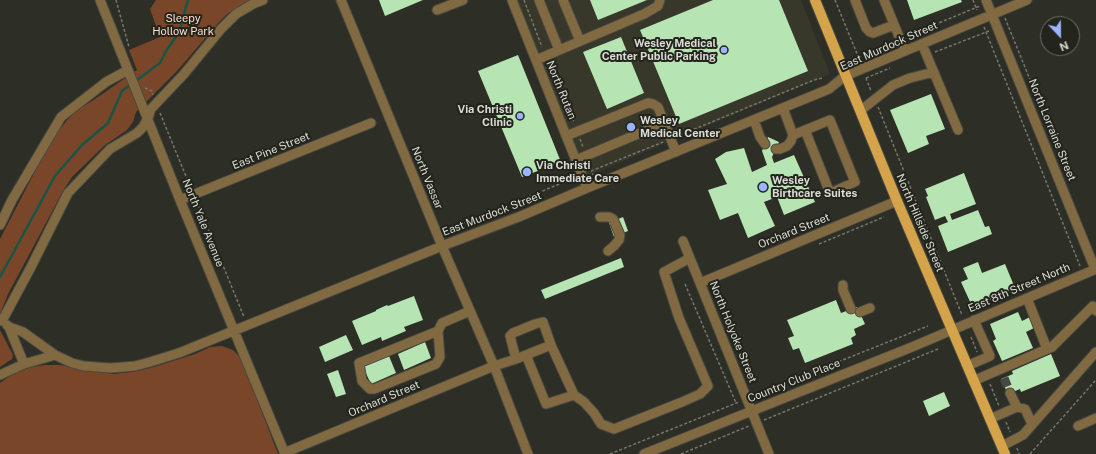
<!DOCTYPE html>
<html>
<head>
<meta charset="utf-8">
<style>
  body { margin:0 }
  #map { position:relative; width:1096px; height:454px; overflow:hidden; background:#2d2e26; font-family:"Public Sans",sans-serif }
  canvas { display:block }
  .north { position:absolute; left:1040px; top:16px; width:40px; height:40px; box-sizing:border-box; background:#23241c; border:1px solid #6d6d66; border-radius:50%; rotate:158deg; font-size:11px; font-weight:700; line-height:16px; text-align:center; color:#dbdbd6 }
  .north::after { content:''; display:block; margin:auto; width:14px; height:18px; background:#9cb4fd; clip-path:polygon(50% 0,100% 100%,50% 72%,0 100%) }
</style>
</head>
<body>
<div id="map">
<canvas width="1096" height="454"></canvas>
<div class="north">N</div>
</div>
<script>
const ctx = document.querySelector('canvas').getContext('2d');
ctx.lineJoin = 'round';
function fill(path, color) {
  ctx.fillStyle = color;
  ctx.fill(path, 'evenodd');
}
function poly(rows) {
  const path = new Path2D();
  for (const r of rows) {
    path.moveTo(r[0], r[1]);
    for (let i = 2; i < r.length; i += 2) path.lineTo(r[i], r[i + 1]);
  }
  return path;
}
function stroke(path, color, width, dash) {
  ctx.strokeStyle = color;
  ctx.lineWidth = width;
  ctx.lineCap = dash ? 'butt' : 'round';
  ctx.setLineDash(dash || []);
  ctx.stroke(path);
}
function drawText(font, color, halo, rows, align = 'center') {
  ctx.font = font + ' "Public Sans",sans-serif';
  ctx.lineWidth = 4;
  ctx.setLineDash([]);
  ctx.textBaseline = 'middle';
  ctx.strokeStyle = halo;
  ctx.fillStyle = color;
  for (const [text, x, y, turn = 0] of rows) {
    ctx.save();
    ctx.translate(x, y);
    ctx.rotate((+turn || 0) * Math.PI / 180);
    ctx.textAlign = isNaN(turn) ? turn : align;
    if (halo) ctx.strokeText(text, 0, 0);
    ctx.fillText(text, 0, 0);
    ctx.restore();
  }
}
fill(poly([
  [506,0,801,0,830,74,578,180]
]), '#37382a');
fill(poly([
  [156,0,252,0,227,14,220,21,177,71,136,112,133,122,127,130,105,145,72,177,63,191,8,294,0,314,0,239,44,154,55,135,68,119,77,110,92,101,137,70,129,50,160,37,150,9],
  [0,330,13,355,12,359,0,367],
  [222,346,233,350,240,357,244,366,278,454,0,454,0,383,11,375,30,367,45,365,60,365,113,374,132,372,154,367,195,354,210,347]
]), '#79462a');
stroke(poly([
  [0,277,55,176,82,145,108,123,122,91,160,63,166,51,180,31,182,20,188,0]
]), '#195547', 2.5);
fill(poly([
  [379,0,423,0,385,16],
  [590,0,647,0,598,20],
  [713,0,779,0,808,71,679,124,640,30],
  [907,0,961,0,962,2,914,20],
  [621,37,644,93,607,109,583,52],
  [518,55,561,162,522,177,478,71],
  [931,94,945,129,926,136,929,144,908,153,890,110],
  [768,137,779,142,772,157,774,163,794,155,815,202,784,215,777,197,764,202,775,226,748,238,738,213,720,220,708,190,727,184,715,159,726,152,744,148,752,172,767,165,762,151],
  [964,173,976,204,950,214,952,220,978,210,985,227,989,226,992,234,948,252,938,226,948,222,945,216,935,220,926,197,928,196,925,189],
  [623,217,628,231,614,237,609,223],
  [621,258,624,267,545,299,541,290],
  [978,262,982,273,1005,264,1015,288,1003,293,1003,291,997,294,998,296,990,300,988,297,982,300,983,302,972,306,961,282,968,279,963,268],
  [414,296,423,320,404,327,406,331,382,341,381,337,362,345,352,321,376,311,376,310,387,305,388,306],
  [836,300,841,313,857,307,865,324,854,329,856,335,851,338,853,344,805,363,799,348,793,350,788,338,794,336,787,320],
  [1018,312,1022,321,1030,317,1034,328,1026,332,1033,348,1002,361,993,341,996,339,990,324],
  [346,335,353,350,325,362,319,347],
  [425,342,431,358,404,370,398,354],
  [1051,354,1060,376,1021,392,1020,389,1008,394,1001,379,1013,374,1012,371],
  [389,356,396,373,371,384,363,367],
  [338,370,346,394,336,397,327,374],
  [944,392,950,406,929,416,923,401]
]), '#b6e4b2');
stroke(poly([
  [1004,378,1010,393]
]), '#474840', 9, [9, 4.5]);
const minor = poly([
  [100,0,180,200,285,454],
  [341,0,442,246,494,366,528,454],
  [512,0,587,188],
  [539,0,559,50],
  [563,0,580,41],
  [855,0,866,28,870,32,873,33,894,25],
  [884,0,905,51],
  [986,0,1095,269],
  [437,10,463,0],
  [922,44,958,130],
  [536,60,644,14,658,6,660,0],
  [783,108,793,135,830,120,855,182,830,193,805,130],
  [860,111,893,85,910,78,934,72],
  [754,120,760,137,765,144],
  [566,136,648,103,653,104,658,107,676,152],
  [776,149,780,149,787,146,791,141,793,135],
  [576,160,664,123],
  [180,200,371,123],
  [600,217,609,217,613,219,620,235,619,240,614,246,608,251],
  [0,225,12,200,61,117,106,82,128,70],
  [683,241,769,454],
  [700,283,897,201],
  [843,285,843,290,851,309],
  [1027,298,1047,349],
  [860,312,870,308],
  [2,321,31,267,68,193,110,149,137,133,143,127,148,118,151,109,184,74,221,29,236,14,253,4,263,0],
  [7,325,9,327,24,364],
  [9,327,23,332,55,355],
  [438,331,440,357,436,364,374,389,370,389,362,381,359,363,438,331,442,323,470,311],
  [526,355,546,404,574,395],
  [516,359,510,336,513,333,535,324,543,322,551,345],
  [967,366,990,356,974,320],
  [0,375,24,364,55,355,72,363,84,366,111,368,135,366,150,362,179,353,442,246,521,216,587,188,829,89,845,76,1027,0],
  [973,381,1052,347,1093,306,1096,311],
  [1010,393,1017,407],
  [990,419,1017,407,1025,409,1032,424],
  [1078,426,1096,418],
  [1002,446,1023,435,1096,352],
  [284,453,494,366,516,359,551,345,574,395,584,402,594,413,601,424,614,429,682,402,700,394,708,386,679,318,664,272,690,258],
  [644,454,912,347,1096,269]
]);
const major = poly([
  [815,0,897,201,1005,454]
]);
stroke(minor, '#494a42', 11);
stroke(major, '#494a42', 12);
stroke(poly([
  [116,0,129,47],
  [524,0,542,47],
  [835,0,860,61],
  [973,0,977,10],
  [1005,18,1063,161],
  [984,27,1080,266],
  [907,36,980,6],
  [935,52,989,31],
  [549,63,574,122],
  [866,78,871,91],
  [866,78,890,68],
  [145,88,152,91,153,95],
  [878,107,962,315],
  [160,113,190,186],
  [680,135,814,80,823,78],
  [580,139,583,147],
  [589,164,593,175],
  [591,171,663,142],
  [197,202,244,317],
  [450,229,574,178],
  [819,244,884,217],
  [685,284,736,403],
  [971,337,977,352],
  [990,384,999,406],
  [755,395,928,326],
  [764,420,938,349],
  [1006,422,1010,432],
  [1017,448,1019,454],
  [610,454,739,402],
  [681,454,749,426],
  [1030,454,1096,380]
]), '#75766f', 1.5, [3, 2]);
stroke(minor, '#816941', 9);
stroke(major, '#d5a34a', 10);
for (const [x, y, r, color] of [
  [724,50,4,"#9cb4fd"],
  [520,116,4,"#9cb4fd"],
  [631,127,5,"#9cb4fd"],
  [527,172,5,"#9cb4fd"],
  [763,187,5,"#9cb4fd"]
]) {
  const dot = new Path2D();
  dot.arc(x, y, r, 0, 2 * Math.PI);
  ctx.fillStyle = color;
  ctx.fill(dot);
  stroke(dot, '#23241c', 1.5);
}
drawText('11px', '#fcdac9', '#23241c', [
  ["Sleepy",183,19],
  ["Hollow Park",183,32]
]);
drawText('bold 11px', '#dbdbd6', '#23241c', [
  ["Wesley Medical",716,44,"right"],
  ["Center Public Parking",716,57,"right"],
  ["Via Christi",512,110,"right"],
  ["Clinic",512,123,"right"],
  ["Wesley",640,121],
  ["Medical Center",640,134],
  ["Via Christi",536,166],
  ["Immediate Care",536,179],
  ["Wesley",772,181],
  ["Birthcare Suites",772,194]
], 'left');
drawText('11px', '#dbdbd6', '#23241c', [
  ["East Murdock Street",889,46,-24],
  ["North Rutan",561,90,68],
  ["North Lorraine Street",1052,130,68],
  ["East Pine Street",271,151,-22],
  ["North Vassar",427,178,68],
  ["East Murdock Street",492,214,-21],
  ["North Yale Avenue",203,223,68],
  ["North Hillside Street",920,223,67],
  ["Orchard Street",794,231,-22],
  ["East 8th Street North",1019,288,-23],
  ["North Holyoke Street",733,332,68],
  ["Country Club Place",794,381,-22],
  ["Orchard Street",384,399,-23]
]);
</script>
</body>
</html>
